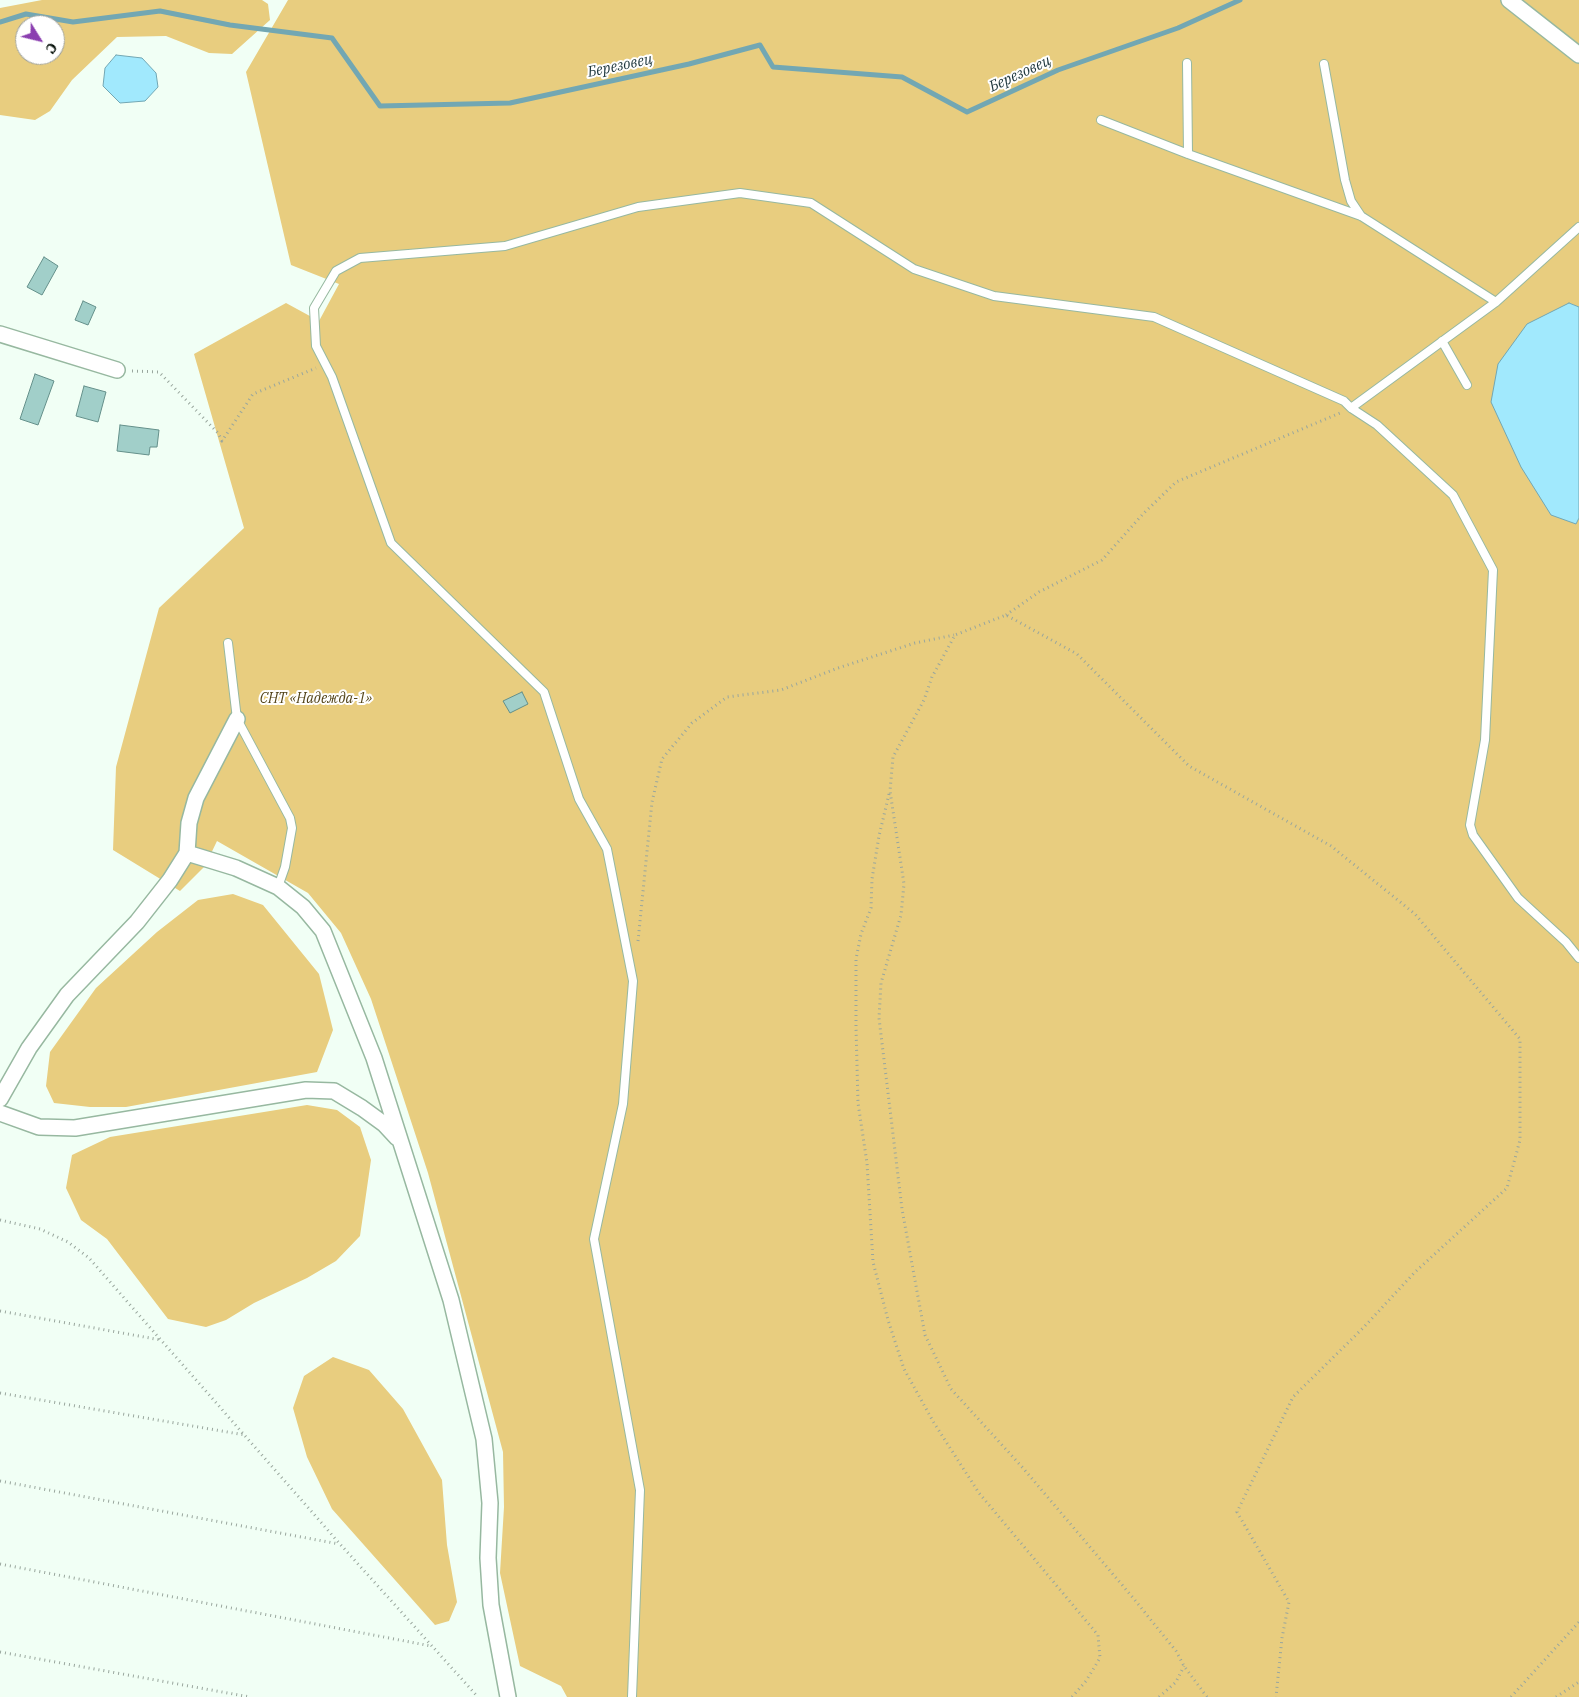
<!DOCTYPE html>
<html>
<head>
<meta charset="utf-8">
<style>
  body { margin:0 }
  #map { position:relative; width:1579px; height:1697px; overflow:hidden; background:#f1fff5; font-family:"IBM Plex Serif",serif }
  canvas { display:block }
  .north { position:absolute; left:15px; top:15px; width:50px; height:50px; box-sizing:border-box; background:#fff; border:1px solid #9b9f9c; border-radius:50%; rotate:126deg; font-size:14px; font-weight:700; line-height:20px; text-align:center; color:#040e07 }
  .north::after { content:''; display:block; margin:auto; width:18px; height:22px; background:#8b3fb0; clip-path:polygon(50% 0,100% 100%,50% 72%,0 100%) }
</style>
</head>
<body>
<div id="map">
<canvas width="1579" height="1697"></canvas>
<div class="north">С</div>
</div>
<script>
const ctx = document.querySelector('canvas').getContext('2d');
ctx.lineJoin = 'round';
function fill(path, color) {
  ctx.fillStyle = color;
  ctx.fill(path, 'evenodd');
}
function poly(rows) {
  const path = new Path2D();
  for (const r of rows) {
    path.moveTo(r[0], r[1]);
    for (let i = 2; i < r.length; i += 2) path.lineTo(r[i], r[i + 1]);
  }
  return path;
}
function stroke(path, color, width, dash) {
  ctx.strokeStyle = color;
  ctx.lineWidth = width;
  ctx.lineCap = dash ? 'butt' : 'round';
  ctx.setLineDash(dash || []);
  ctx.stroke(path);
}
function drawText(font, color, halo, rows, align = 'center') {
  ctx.font = font + ' "IBM Plex Serif",serif';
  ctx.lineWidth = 4;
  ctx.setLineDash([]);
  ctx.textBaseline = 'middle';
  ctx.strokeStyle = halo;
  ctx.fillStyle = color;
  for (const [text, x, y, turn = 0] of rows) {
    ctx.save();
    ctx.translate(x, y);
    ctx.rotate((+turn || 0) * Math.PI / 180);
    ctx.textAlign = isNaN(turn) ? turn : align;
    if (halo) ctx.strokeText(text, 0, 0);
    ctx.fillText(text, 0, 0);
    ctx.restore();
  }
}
fill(poly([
  [42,0,262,0,268,4,270,20,232,54,209,53,166,36,117,37,72,80,50,111,35,120,0,115,0,8],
  [25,25,55,25,55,55,25,55],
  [288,0,1579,0,1579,307,1569,303,1576,524,1579,518,1579,1697,567,1697,561,1686,520,1666,500,1573,504,1507,503,1452,428,1173,371,999,341,933,308,893,217,841,205,866,180,891,113,850,116,767,159,608,244,528,194,354,286,303,319,321,339,284,291,265,246,72],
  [233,894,263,905,319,974,333,1030,317,1072,126,1107,90,1107,54,1103,46,1086,50,1052,96,988,157,932,198,900],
  [307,1105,337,1110,360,1127,371,1160,360,1236,336,1261,307,1278,254,1303,226,1320,206,1327,168,1319,107,1239,81,1220,66,1188,72,1155,110,1137],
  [333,1357,369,1370,403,1409,442,1480,447,1545,457,1602,449,1621,435,1625,332,1509,307,1457,293,1408,304,1376]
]), '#e8cd7f');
const water = poly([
  [116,55,142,58,156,73,158,87,145,101,120,103,103,86,105,68,116,55],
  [1569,303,1579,307,1579,518,1576,524,1551,515,1521,467,1491,402,1498,364,1527,324,1569,303]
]);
fill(water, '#a1e9fd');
stroke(water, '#72a7b3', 1);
stroke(poly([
  [0,22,26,14,73,22,160,11,230,25,332,38,380,106,510,103,689,64,760,45,773,67,902,77,967,112,1058,70,1178,28,1240,0]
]), '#72a7b3', 5);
const building = poly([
  [44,257,58,266,42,295,27,287,44,257],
  [83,301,96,307,88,325,75,320,83,301],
  [35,374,54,381,38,425,20,419,35,374],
  [84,386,106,392,98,422,76,416,84,386],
  [120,425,159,430,157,447,150,447,149,455,117,451,120,425],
  [522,692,528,704,510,713,503,701,522,692]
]);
fill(building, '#a1cfc9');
stroke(building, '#64908a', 1);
const lane = poly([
  [1187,63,1188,154],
  [1324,64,1345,180,1351,201,1361,216],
  [1101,120,1188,154,1361,216,1496,302],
  [1442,341,1467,385],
  [1351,408,1496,302,1579,227],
  [228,643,237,719,290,818,292,828,285,867,278,887],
  [632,1697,640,1490,594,1239,623,1104,633,981,607,849,579,799,544,692,391,543,332,377,316,346,314,308,336,271,360,258,505,246,638,207,740,193,811,203,914,269,994,296,1154,317,1344,401,1351,408,1377,425,1453,495,1493,570,1485,740,1470,825,1473,835,1518,898,1566,942,1579,958]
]);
const street = poly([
  [1509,0,1579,55],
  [0,334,117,370],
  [187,853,236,868,278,887,303,907,323,931,374,1058,451,1300,484,1439,490,1503,488,1558,491,1605,508,1697],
  [0,1099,29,1048,67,995,137,922,170,880,187,853,189,823,196,798,237,719],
  [0,1113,39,1127,75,1128,306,1090,334,1091,362,1108,384,1124,397,1138]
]);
stroke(lane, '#97b8a0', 10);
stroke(street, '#97b8a0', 18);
stroke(poly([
  [132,371,159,372,218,433,222,441,253,394,316,368],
  [1006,615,1039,592,1102,560,1143,514,1176,482,1340,413],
  [889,794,879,836,872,879,871,908,861,934,856,959,856,1027,858,1103,867,1163,873,1262,888,1320,904,1369,934,1423,979,1493,1098,1635,1100,1658,1086,1681,1072,1697],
  [638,941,652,802,662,759,692,723,727,697,781,690,838,668,915,643,954,635],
  [0,1220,40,1229,68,1242,89,1258,340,1544,478,1697],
  [0,1311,161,1340],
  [0,1393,245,1435],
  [0,1481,339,1544],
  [0,1564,431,1646],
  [0,1652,250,1697],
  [1159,1697,1176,1682,1184,1666],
  [1207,1697,1184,1666,1176,1651,1134,1599,1023,1468,951,1389,925,1335,912,1264,902,1209,879,1018,881,983,901,915,904,884,890,791,893,757,924,700,932,677,955,635,1006,615,1077,654,1189,766,1331,846,1415,914,1520,1039,1520,1140,1507,1188,1415,1272,1364,1327,1293,1397,1237,1512,1289,1602,1282,1638,1276,1697],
  [1511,1697,1579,1622],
  [1556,1697,1579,1682]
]), '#99a69d', 3, [1, 4]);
stroke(lane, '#fff', 8);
stroke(street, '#fff', 15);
drawText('italic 14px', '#524318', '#fff', [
  ["СНТ «Надежда-1»",316,699]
]);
drawText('italic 15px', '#1e363c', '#fff', [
  ["Березовец",620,66,-12],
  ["Березовец",1020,74,-25]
]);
</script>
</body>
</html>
